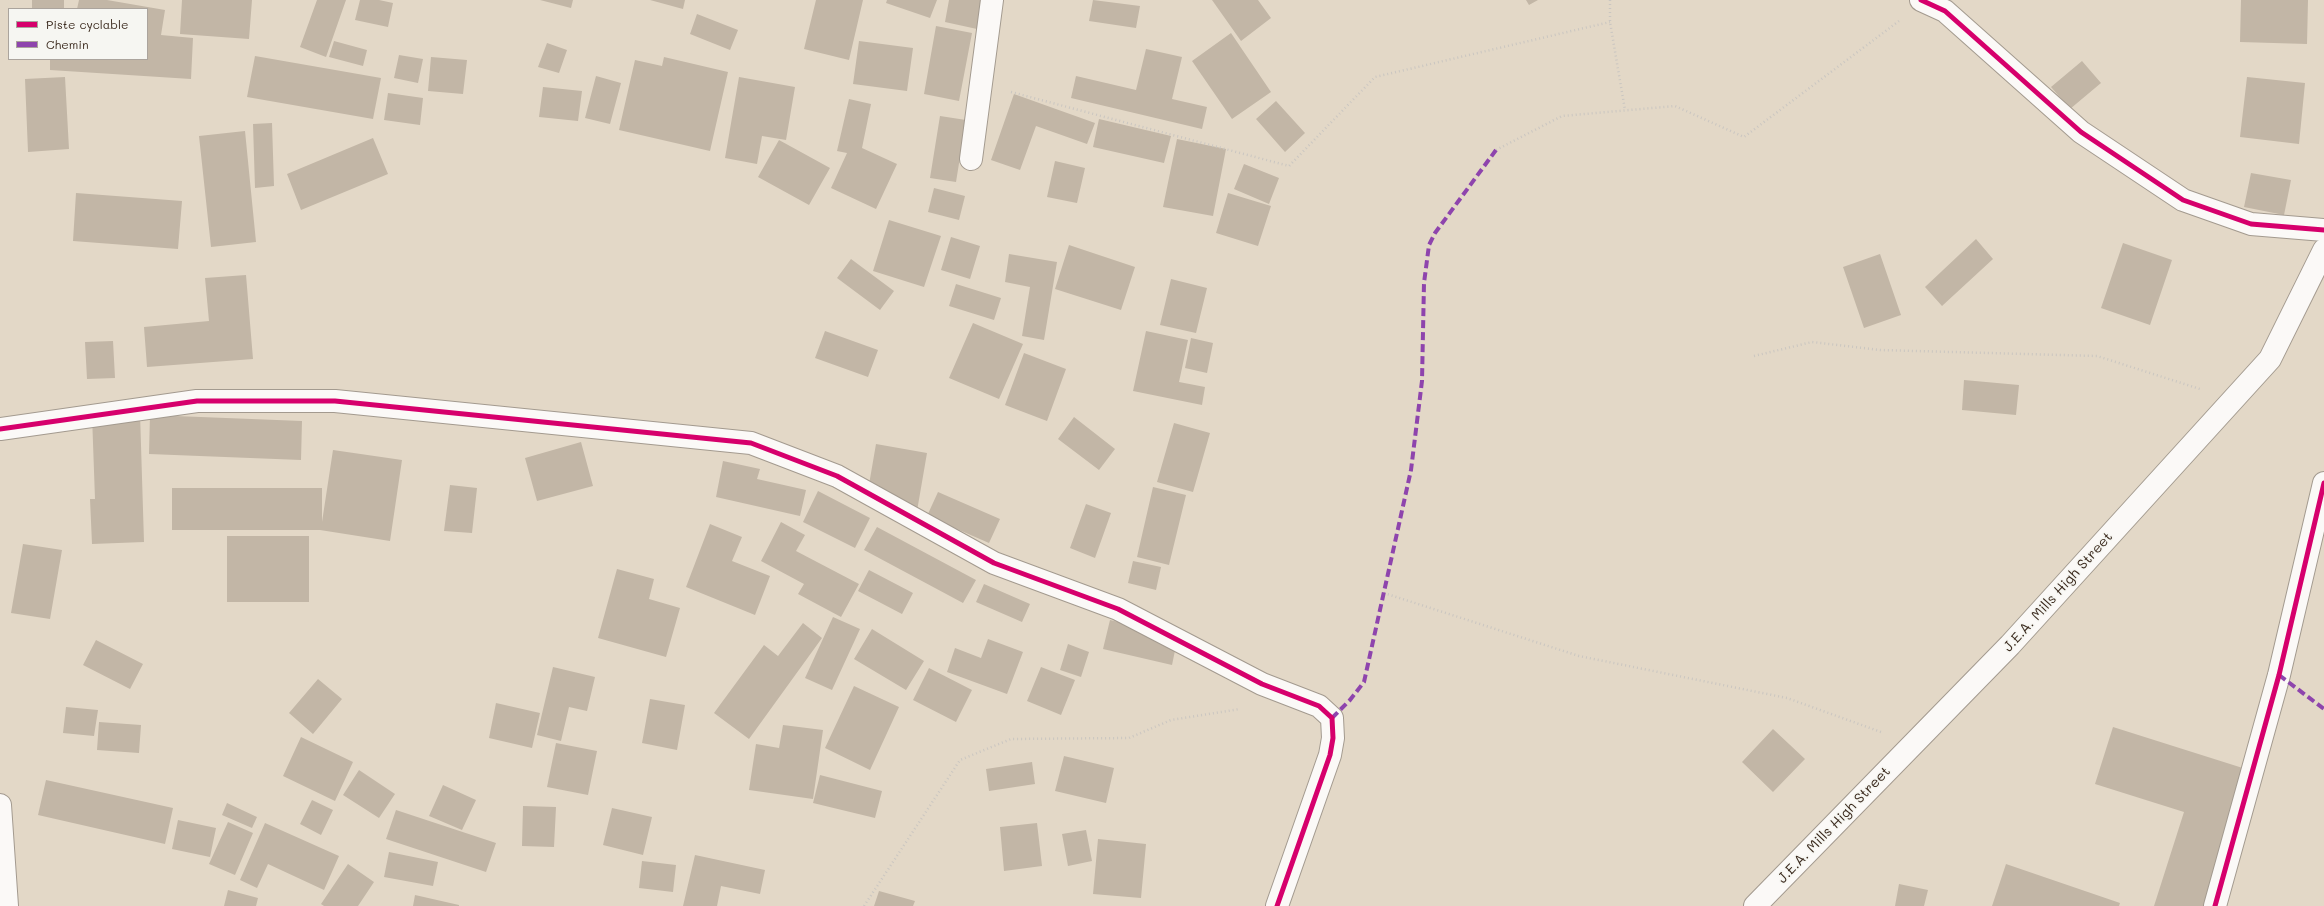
<!DOCTYPE html>
<html>
<head>
<meta charset="utf-8">
<style>
  body { margin:0 }
  #map { position:relative; width:2324px; height:906px; overflow:hidden; background:#e3d8c7; font-family:Mali,sans-serif }
  canvas { display:block }
  .legend { position:absolute; left:8px; top:8px; width:140px; height:52px; box-sizing:border-box; background:#f6f6f2; border:1px solid #aba49d; margin:0; padding:5px 7px; list-style:none; font-size:12px; color:#3b2a1e }
  .legend li { display:flex; align-items:center; gap:8px; height:20px }
  .legend b { width:20px; border:1px solid #aba49d }
</style>
</head>
<body>
<div id="map">
<canvas width="2324" height="906"></canvas>
<ul class="legend">
<li><b style="height:5px;background:#d6006c"></b>Piste cyclable</li>
<li><b style="height:5px;background:#8e44ad"></b>Chemin</li>
</ul>
</div>
<script>
const ctx = document.querySelector('canvas').getContext('2d');
ctx.lineJoin = 'round';
function fill(path, color) {
  ctx.fillStyle = color;
  ctx.fill(path, 'evenodd');
}
function poly(rows) {
  const path = new Path2D();
  for (const r of rows) {
    path.moveTo(r[0], r[1]);
    for (let i = 2; i < r.length; i += 2) path.lineTo(r[i], r[i + 1]);
  }
  return path;
}
function stroke(path, color, width, dash) {
  ctx.strokeStyle = color;
  ctx.lineWidth = width;
  ctx.lineCap = dash ? 'butt' : 'round';
  ctx.setLineDash(dash || []);
  ctx.stroke(path);
}
function drawText(font, color, halo, rows, align = 'center') {
  ctx.font = font + ' Mali,sans-serif';
  ctx.lineWidth = 3;
  ctx.setLineDash([]);
  ctx.textBaseline = 'middle';
  ctx.strokeStyle = halo;
  ctx.fillStyle = color;
  for (const [text, x, y, turn = 0] of rows) {
    ctx.save();
    ctx.translate(x, y);
    ctx.rotate((+turn || 0) * Math.PI / 180);
    ctx.textAlign = isNaN(turn) ? turn : align;
    if (halo) ctx.strokeText(text, 0, 0);
    ctx.fillText(text, 0, 0);
    ctx.restore();
  }
}
fill(poly([
  [32,0,64,0,64,9,32,9],
  [79,0,107,0,165,10,161,35,193,38,191,79,50,70,50,59,147,59,147,9,77,9],
  [182,0,252,0,249,39,180,34],
  [317,0,346,0,326,57,300,47],
  [360,0,379,0,393,3,388,27,355,20],
  [540,0,573,0,571,8],
  [650,0,685,0,683,9],
  [816,0,863,0,849,60,804,49],
  [887,0,937,0,930,18,886,3],
  [949,0,983,0,977,29,945,22],
  [1093,0,1140,6,1136,28,1089,21],
  [1212,0,1258,0,1271,18,1241,41],
  [1526,0,1538,0,1529,5],
  [2241,0,2308,0,2307,44,2240,42],
  [697,14,738,30,730,50,690,34],
  [936,26,972,33,959,101,924,94],
  [1231,33,1271,92,1232,119,1192,61],
  [334,41,367,50,363,66,329,57],
  [859,41,913,48,907,91,853,84],
  [547,43,567,50,559,73,538,67],
  [1146,49,1182,57,1172,99,1207,107,1202,129,1071,98,1076,76,1136,90],
  [399,55,423,59,418,83,394,78],
  [255,56,381,78,373,119,247,97],
  [431,57,467,60,463,94,428,91],
  [664,57,728,72,710,151,619,130,635,60,662,66],
  [2082,61,2101,83,2070,109,2051,87],
  [596,76,621,83,610,124,585,118],
  [65,77,69,149,28,152,25,79],
  [739,77,795,87,786,140,762,136,757,164,725,158],
  [2247,77,2305,83,2299,144,2240,137],
  [543,87,582,91,578,121,539,117],
  [388,93,423,98,420,125,384,120],
  [1014,94,1095,123,1087,144,1036,126,1020,170,991,160],
  [849,99,871,104,862,148,897,164,876,209,831,188,847,153,837,151],
  [1276,101,1305,133,1285,152,1256,119],
  [940,116,966,120,956,182,930,178],
  [1099,119,1171,136,1164,163,1093,147],
  [272,123,274,186,255,188,253,124],
  [245,131,256,242,211,247,199,136],
  [373,138,388,174,301,210,287,174],
  [1177,139,1226,149,1213,216,1163,207],
  [779,140,830,168,809,205,758,177],
  [1055,161,1085,168,1077,203,1047,197],
  [1244,164,1279,178,1269,204,1234,189],
  [2251,173,2291,180,2284,215,2244,207],
  [934,188,965,196,959,220,928,212],
  [76,193,182,201,178,249,73,241],
  [1228,193,1271,206,1258,246,1216,233],
  [889,220,941,236,924,287,873,271],
  [951,237,980,246,970,279,941,270],
  [1976,239,1993,259,1942,306,1925,287],
  [2123,243,2172,260,2150,325,2101,308],
  [1069,245,1135,267,1121,310,1055,289],
  [1009,254,1057,262,1044,340,1022,336,1030,287,1005,282],
  [1880,254,1901,315,1864,328,1843,267],
  [851,259,894,291,880,310,837,278],
  [246,275,253,359,147,367,144,327,209,321,205,278],
  [1171,279,1207,288,1196,333,1160,325],
  [956,284,1001,298,994,320,949,306],
  [973,323,1023,344,999,399,949,378],
  [825,331,878,350,868,377,815,358],
  [1146,331,1188,340,1179,382,1205,387,1202,405,1133,391],
  [1191,338,1213,343,1207,373,1185,368],
  [113,341,115,378,87,379,85,342],
  [1024,353,1066,369,1047,421,1005,405],
  [1964,380,2019,385,2016,415,1962,410],
  [140,413,144,542,92,544,90,499,95,499,92,415],
  [150,415,302,421,301,460,149,454],
  [1074,417,1115,449,1099,470,1058,439],
  [1174,423,1210,433,1193,492,1157,482],
  [581,442,593,486,537,501,525,458],
  [876,444,927,453,917,511,866,502],
  [333,450,402,460,390,541,320,530,172,530,172,488,322,488,322,522],
  [723,461,760,469,757,479,806,490,800,516,716,497],
  [450,485,477,488,472,533,444,531],
  [1153,487,1186,495,1169,565,1137,557],
  [818,491,870,518,855,548,803,522],
  [938,492,1000,519,989,543,927,516],
  [1086,504,1111,513,1095,558,1070,548],
  [781,522,805,535,796,551,859,584,841,617,798,594,804,584,761,561],
  [710,524,742,537,732,561,770,576,755,615,686,587],
  [877,527,976,580,963,603,864,550],
  [227,536,309,536,309,602,227,602],
  [23,544,62,550,50,619,11,613],
  [1133,561,1161,567,1156,590,1128,583],
  [617,569,654,579,649,599,680,608,666,657,598,638],
  [869,570,913,593,902,614,858,591],
  [984,584,1030,604,1022,622,976,602],
  [833,617,860,629,832,690,805,678],
  [1110,620,1178,636,1172,665,1103,649],
  [803,623,822,638,749,739,714,713,764,645,778,656],
  [872,629,924,661,906,690,854,659],
  [988,639,1023,652,1007,694,947,672,955,648,981,658],
  [96,640,143,664,130,689,83,665],
  [1068,644,1089,652,1081,677,1060,670],
  [553,667,595,677,587,711,569,707,561,741,537,735],
  [1041,667,1075,680,1061,715,1027,701],
  [929,668,972,690,956,722,913,700],
  [318,679,342,699,313,734,289,713],
  [854,686,899,707,870,770,825,748],
  [650,699,685,705,677,750,642,743],
  [496,703,540,713,532,748,489,738],
  [66,707,98,710,94,736,63,733],
  [99,722,141,725,139,753,97,750],
  [783,725,823,730,813,799,749,790,756,744,779,748],
  [2113,727,2249,770,2205,906,2154,906,2184,812,2095,784],
  [1773,729,1805,759,1773,792,1742,762],
  [301,737,353,762,335,801,283,776],
  [556,743,597,751,588,795,547,787],
  [1064,756,1114,768,1106,803,1055,791],
  [1032,762,1035,784,989,791,986,769],
  [359,770,395,794,379,818,343,795],
  [820,775,882,791,875,818,813,803],
  [46,780,173,808,165,844,38,815],
  [443,785,476,800,462,830,429,816],
  [312,800,333,810,321,835,300,824],
  [227,803,257,817,252,828,222,815],
  [523,806,556,807,554,847,522,846],
  [612,808,652,817,643,855,603,845],
  [396,810,496,843,486,872,386,839],
  [178,820,216,828,210,857,172,849],
  [228,822,253,833,235,875,209,864],
  [265,823,339,856,324,890,268,864,257,888,240,880],
  [1037,823,1042,866,1004,871,1000,827],
  [1086,830,1092,861,1068,866,1062,834],
  [1098,839,1146,844,1141,898,1093,894],
  [389,852,438,862,433,886,384,877],
  [695,855,765,870,760,894,721,886,717,906,683,906],
  [642,861,676,865,673,892,639,888],
  [348,864,374,882,358,906,324,906,321,904],
  [2006,864,2120,903,2119,906,1992,906],
  [1899,884,1928,890,1924,906,1895,906],
  [228,890,258,898,256,906,224,906],
  [879,891,915,901,913,906,874,906],
  [415,895,459,905,459,906,413,906]
]), '#c2b6a6');
const street = poly([
  [1921,0,1945,11,2081,132,2183,200,2251,224,2324,230],
  [971,159,992,0],
  [0,429,197,401,335,401,751,443,837,476,994,563,1118,609,1262,684,1319,706,1332,718,1333,738,1330,755,1277,906],
  [0,805,7,906],
  [2215,906,2279,675,2324,483]
]);
const highway = poly([
  [1755,906,2010,645,2270,359,2324,250]
]);
stroke(street, '#a39a8f', 24);
stroke(highway, '#a39a8f', 24);
stroke(poly([
  [1610,0,1610,22,1625,110],
  [1011,92,1289,166,1375,77,1610,22],
  [1496,150,1562,116,1675,106,1744,137,1899,21],
  [1754,356,1812,342,1880,350,2097,356,2200,389],
  [1384,593,1579,656,1787,698,1881,732],
  [864,906,960,760,1011,739,1129,738,1171,720,1240,709]
]), '#cac6c1', 2.5, [1, 3]);
stroke(street, '#fbf9f7', 22);
stroke(highway, '#fbf9f7', 22);
stroke(poly([
  [2279,675,2324,709],
  [1332,718,1350,700,1364,682,1411,470,1422,381,1424,283,1429,245,1435,233,1496,150]
]), '#8e44ad', 4, [8, 4]);
stroke(poly([
  [1921,0,1945,11,2081,132,2183,200,2251,224,2324,230],
  [0,429,197,401,335,401,751,443,837,476,994,563,1118,609,1262,684,1319,706,1332,718,1333,738,1330,755,1277,906],
  [2215,906,2279,675,2324,483]
]), '#d6006c', 5);
drawText('14px', '#3b2a1e', '#f6f6f2', [
  ["J.E.A. Mills High Street",2058,592,-48],
  ["J.E.A. Mills High Street",1834,825,-46]
]);
</script>
</body>
</html>
